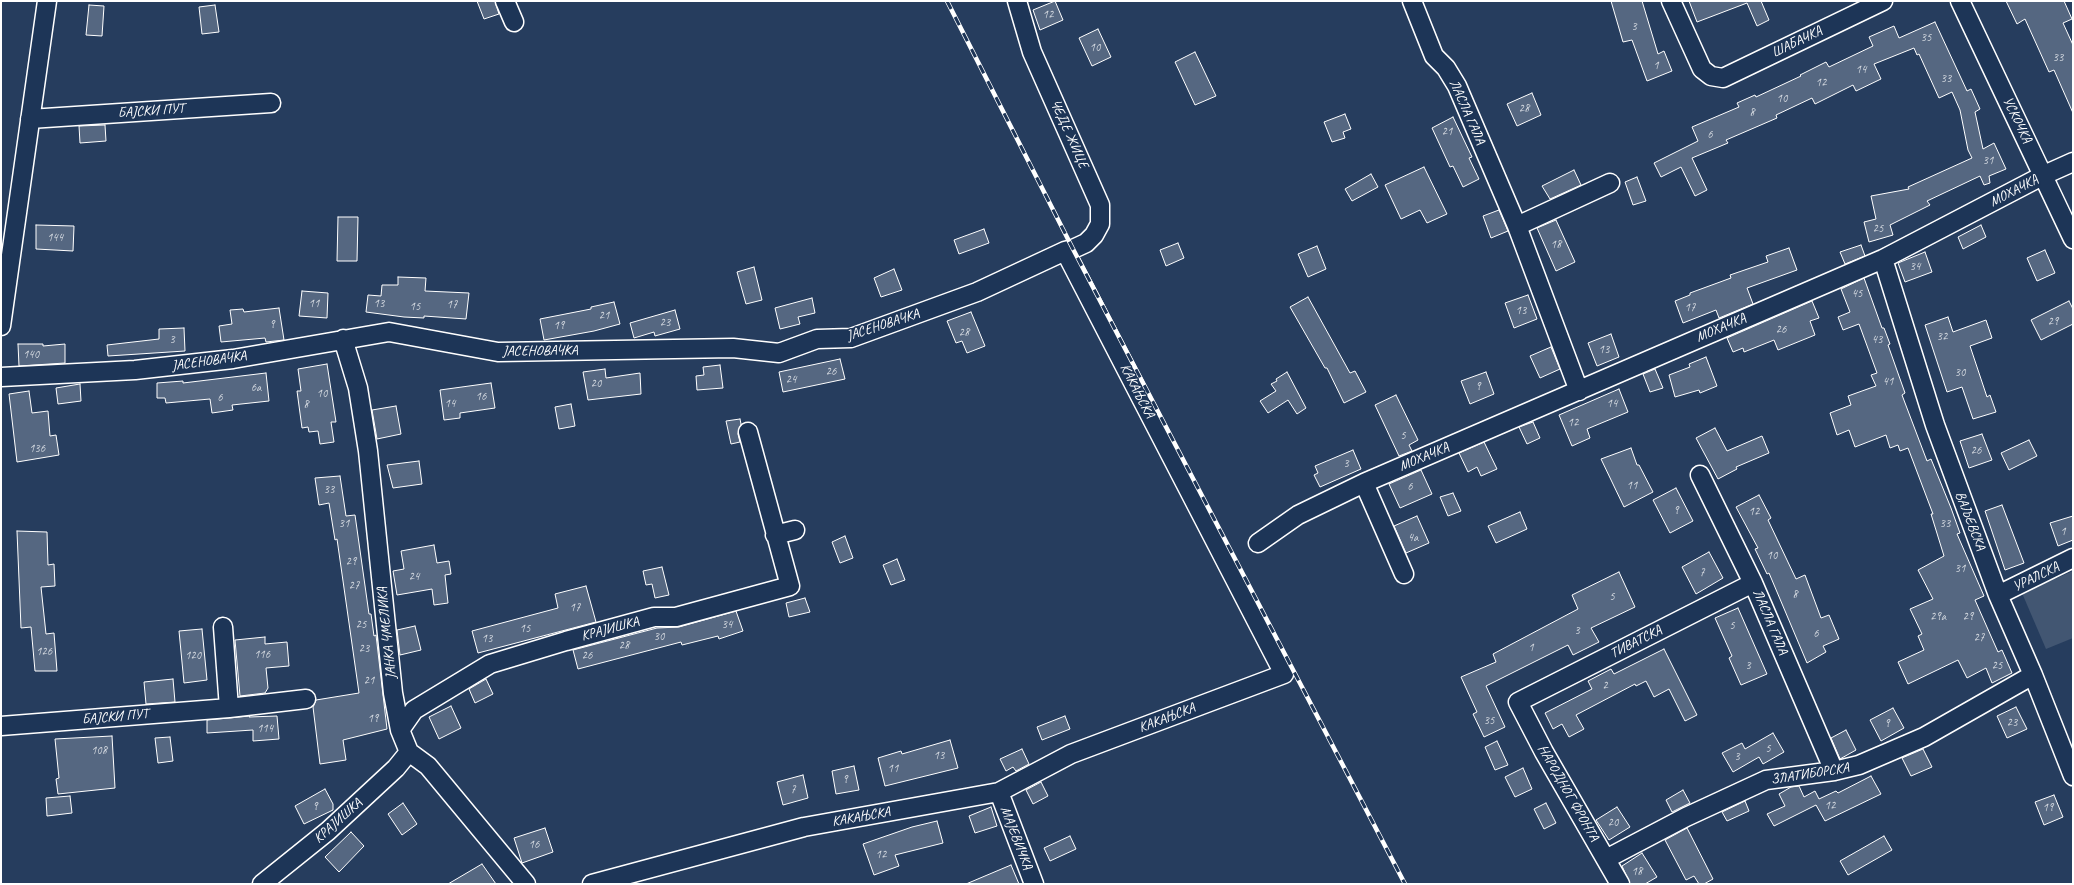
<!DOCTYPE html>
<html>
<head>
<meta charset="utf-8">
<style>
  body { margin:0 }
  #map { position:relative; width:2074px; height:885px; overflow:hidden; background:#263d5e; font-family:Caveat,sans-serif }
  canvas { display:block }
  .frame { position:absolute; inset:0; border:2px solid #fff; pointer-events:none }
</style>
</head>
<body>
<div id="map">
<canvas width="2074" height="885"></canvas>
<div class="frame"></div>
</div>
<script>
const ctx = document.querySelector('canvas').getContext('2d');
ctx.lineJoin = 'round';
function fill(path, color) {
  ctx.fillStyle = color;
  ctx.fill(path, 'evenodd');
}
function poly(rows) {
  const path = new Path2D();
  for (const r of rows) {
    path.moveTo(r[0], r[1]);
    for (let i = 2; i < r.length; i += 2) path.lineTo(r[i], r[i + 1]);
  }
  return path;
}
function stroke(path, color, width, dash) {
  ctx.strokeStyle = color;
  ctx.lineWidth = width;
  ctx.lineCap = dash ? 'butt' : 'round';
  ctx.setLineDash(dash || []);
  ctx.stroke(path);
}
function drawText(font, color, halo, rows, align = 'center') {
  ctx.font = font + ' Caveat,sans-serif';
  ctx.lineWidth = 3;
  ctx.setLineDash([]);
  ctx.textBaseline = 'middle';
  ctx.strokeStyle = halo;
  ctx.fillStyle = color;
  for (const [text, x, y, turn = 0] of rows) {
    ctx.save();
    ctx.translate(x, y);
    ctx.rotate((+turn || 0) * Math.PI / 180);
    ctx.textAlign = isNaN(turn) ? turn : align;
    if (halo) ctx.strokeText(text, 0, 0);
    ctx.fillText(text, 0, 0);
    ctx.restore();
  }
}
fill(poly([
  [2073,571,2073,638,2046,649,2022,593]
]), '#425672');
const building = poly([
  [477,1,495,1,499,14,484,19,477,1],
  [1055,1,1063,20,1040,30,1033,10,1055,1],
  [1611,1,1642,1,1658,54,1664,51,1672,71,1647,81,1632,40,1623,42,1611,1],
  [1689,1,1761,1,1769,20,1757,26,1747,3,1697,22,1689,1],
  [2006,1,2064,1,2072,19,2063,23,2073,45,2073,113,2054,70,2049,72,2025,19,2017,24,2006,1],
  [89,5,104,6,102,36,86,35,89,5],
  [215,5,219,32,202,34,199,7,215,5],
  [1935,22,1967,91,1971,89,1980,109,1975,112,1983,149,1994,143,2006,169,1989,176,1990,183,1984,185,1980,176,1927,201,1930,205,1890,225,1893,235,1869,242,1864,222,1876,219,1871,196,1909,189,1908,187,1972,158,1968,150,1960,110,1952,92,1939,98,1919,54,1917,55,1914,48,1874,64,1881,79,1856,91,1853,85,1815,104,1812,98,1776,115,1777,118,1726,140,1728,143,1692,158,1707,190,1695,196,1681,167,1661,177,1654,163,1698,141,1692,127,1739,107,1737,103,1755,95,1756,97,1801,76,1800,75,1826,62,1829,67,1873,46,1869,37,1894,26,1899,38,1935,22],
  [1098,29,1111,57,1092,66,1079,38,1098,29],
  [1195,52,1216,96,1195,105,1175,62,1195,52],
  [1532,93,1541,115,1517,126,1507,104,1532,93],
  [1345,114,1351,129,1343,132,1345,138,1332,142,1324,122,1345,114],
  [1453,117,1472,157,1469,158,1479,179,1463,187,1453,166,1450,167,1432,128,1453,117],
  [105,125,106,141,80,143,79,126,105,125],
  [1424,167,1447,214,1427,223,1420,210,1401,219,1385,185,1424,167],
  [1574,170,1581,185,1550,199,1542,186,1574,170],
  [1371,174,1378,187,1352,201,1345,189,1371,174],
  [1637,177,1646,201,1633,205,1625,182,1637,177],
  [1499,210,1508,231,1491,238,1483,216,1499,210],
  [338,217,358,217,357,261,337,261,338,217],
  [1556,220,1575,262,1556,271,1537,228,1556,220],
  [36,225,74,226,73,251,36,249,36,225],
  [1981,225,1986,237,1963,249,1958,237,1981,225],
  [984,229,989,243,959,254,954,240,984,229],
  [1178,243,1184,258,1166,266,1160,250,1178,243],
  [1861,245,1865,256,1845,264,1840,252,1861,245],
  [1317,246,1326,269,1308,277,1298,254,1317,246],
  [1789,248,1797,270,1747,288,1753,304,1719,318,1716,310,1683,323,1675,301,1690,295,1690,293,1731,278,1730,275,1768,262,1766,256,1789,248],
  [2045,250,2055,273,2037,281,2027,258,2045,250],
  [1925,252,1932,272,1905,282,1898,263,1925,252],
  [754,267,762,300,746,304,737,272,754,267],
  [894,269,902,290,881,297,874,278,894,269],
  [398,277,426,278,425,291,469,293,466,319,424,316,424,318,404,317,366,312,368,295,381,296,382,285,398,285,398,277],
  [1864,278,1882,328,1884,328,1890,344,1888,345,1905,393,1902,395,1927,461,1931,459,1951,508,1960,533,1957,534,1984,596,1975,600,1998,652,2002,650,2012,673,1992,683,1986,668,1967,678,1958,660,1908,684,1898,662,1924,650,1918,636,1922,634,1910,609,1933,599,1918,570,1944,556,1931,514,1933,514,1908,448,1900,451,1898,445,1890,448,1886,435,1855,447,1849,430,1837,435,1830,413,1851,405,1848,396,1876,386,1871,375,1877,373,1859,324,1843,330,1838,317,1850,312,1841,289,1864,278],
  [302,291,328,293,327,318,299,316,302,291],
  [1528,295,1537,319,1514,328,1505,303,1528,295],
  [1308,297,1350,373,1355,371,1366,392,1344,403,1327,368,1325,368,1290,307,1308,297],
  [812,298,815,313,798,317,800,324,780,329,775,308,812,298],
  [1812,301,1819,318,1810,321,1815,335,1778,350,1774,340,1744,352,1743,348,1733,352,1727,338,1812,301],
  [2069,301,2073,309,2073,324,2041,340,2031,320,2069,301],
  [614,302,620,324,594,331,544,340,540,319,591,309,591,307,614,302],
  [279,308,284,340,266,342,265,338,221,342,219,326,232,324,230,310,243,309,244,312,279,308],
  [675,310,680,329,655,336,654,332,634,338,630,323,675,310],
  [971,312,985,346,967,353,962,341,956,343,947,321,971,312],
  [1948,317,1953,332,1986,320,1992,338,1970,346,1987,397,1990,395,1996,412,1973,419,1962,387,1947,392,1925,325,1948,317],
  [184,328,185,351,108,356,107,345,159,339,159,329,184,328],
  [1611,334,1619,357,1597,366,1588,343,1611,334],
  [18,344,43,344,43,346,65,344,65,363,19,366,18,344],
  [1551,347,1560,369,1540,378,1530,356,1551,347],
  [1706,357,1717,386,1700,393,1699,390,1675,397,1669,375,1690,367,1689,364,1706,357],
  [840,359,845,379,783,392,779,372,840,359],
  [327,364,336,422,331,422,334,442,320,444,318,431,309,432,308,427,302,428,297,391,301,391,298,369,327,364],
  [720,365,723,388,697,390,696,376,704,375,703,367,720,365],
  [605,369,606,378,640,373,641,394,588,400,583,372,605,369],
  [1655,369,1663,388,1650,392,1643,374,1655,369],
  [1287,372,1306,408,1297,414,1288,400,1268,413,1260,401,1276,391,1271,384,1277,381,1276,379,1287,372],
  [1486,372,1494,394,1470,404,1461,381,1486,372],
  [266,373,269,401,232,405,233,410,212,413,210,399,166,403,165,398,157,398,157,383,183,381,183,383,266,373],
  [491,383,495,408,460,413,460,418,444,420,440,390,491,383],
  [80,384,81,401,58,404,56,388,80,384],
  [1619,389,1628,412,1587,429,1590,438,1572,446,1559,415,1619,389],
  [29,391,32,413,48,411,50,436,56,435,59,455,17,462,9,394,29,391],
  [1396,395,1418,440,1409,445,1412,451,1399,456,1375,405,1396,395],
  [571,404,575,426,559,429,555,407,571,404],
  [396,406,401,434,377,439,372,410,396,406],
  [740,419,741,424,738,434,740,442,731,444,726,421,740,419],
  [1533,422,1540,438,1527,444,1519,427,1533,422],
  [1715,428,1727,451,1762,436,1769,453,1736,467,1737,469,1718,479,1696,438,1715,428],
  [1982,434,1992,460,1969,468,1960,441,1982,434],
  [2029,440,2037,456,2009,470,2001,453,2029,440],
  [1484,442,1497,469,1481,476,1477,467,1468,472,1459,453,1484,442],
  [1631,448,1637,465,1639,465,1653,492,1624,507,1601,459,1631,448],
  [1353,450,1361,469,1320,487,1314,475,1318,473,1315,466,1353,450],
  [419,461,422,484,393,488,387,465,419,461],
  [1421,470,1432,494,1400,508,1389,484,1421,470],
  [340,476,346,516,355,515,369,614,371,614,374,636,376,635,387,729,343,740,346,760,320,764,313,707,316,700,359,693,337,539,335,540,329,503,319,505,315,478,340,476],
  [1676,488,1693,521,1670,533,1653,500,1676,488],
  [1453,493,1461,511,1448,516,1440,497,1453,493],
  [1759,495,1771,518,1768,520,1796,579,1805,575,1821,618,1829,615,1839,639,1823,646,1826,652,1807,663,1769,573,1767,574,1755,549,1758,548,1736,507,1759,495],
  [2002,505,2024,563,2005,570,1985,511,2002,505],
  [1520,512,1527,529,1496,543,1488,526,1520,512],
  [1417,516,1429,543,1406,553,1394,526,1417,516],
  [2073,516,2073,540,2058,546,2050,523,2073,516],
  [17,531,47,532,48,565,54,564,55,586,41,587,46,634,54,633,57,671,35,671,31,627,21,628,17,531],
  [845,536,853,558,840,563,832,542,845,536],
  [434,545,437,563,449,561,451,574,445,575,448,603,434,605,432,589,397,595,393,571,404,569,401,551,434,545],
  [1709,552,1723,578,1696,594,1682,567,1709,552],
  [897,559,905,580,891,585,883,565,897,559],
  [662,567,669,595,655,598,652,584,646,585,643,571,662,567],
  [1619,572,1635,607,1591,628,1599,642,1573,655,1568,645,1486,686,1505,727,1484,737,1473,714,1477,712,1461,677,1496,662,1493,654,1578,609,1572,595,1619,572],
  [586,586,596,622,478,653,472,631,558,608,555,594,586,586],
  [805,598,810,612,789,617,786,603,805,598],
  [1738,608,1767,674,1741,685,1729,658,1732,656,1715,618,1738,608],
  [736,611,743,631,719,639,718,636,682,645,681,642,578,669,573,650,657,628,679,627,736,611],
  [415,626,421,650,400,655,397,630,415,626],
  [202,629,207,680,184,683,179,631,202,629],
  [265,637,265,644,287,642,289,666,266,668,268,688,265,693,240,696,235,640,265,637],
  [1664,649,1697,715,1685,721,1669,689,1654,697,1646,681,1636,686,1635,684,1576,715,1584,729,1569,737,1562,724,1553,729,1545,713,1592,689,1588,681,1611,669,1614,674,1664,649],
  [173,679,175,702,146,704,144,682,173,679],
  [486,679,493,694,475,703,469,689,486,679],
  [451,706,461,728,439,739,429,717,451,706],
  [2016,707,2027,729,2007,738,1997,716,2016,707],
  [1893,708,1904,728,1881,741,1870,720,1893,708],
  [250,716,249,717,277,716,279,739,253,741,253,730,207,733,207,720,250,716],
  [1065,716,1070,729,1042,740,1037,727,1065,716],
  [1846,730,1856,750,1840,759,1831,738,1846,730],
  [1773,733,1784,752,1763,764,1759,757,1733,772,1722,753,1742,743,1745,749,1773,733],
  [112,736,115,788,58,794,56,779,59,778,55,739,112,736],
  [170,737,173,761,158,763,155,738,170,737],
  [950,740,958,768,885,786,878,758,901,751,902,754,950,740],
  [1497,741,1508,765,1495,770,1485,747,1497,741],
  [1022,749,1029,764,1016,771,1013,767,1006,771,1000,759,1022,749],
  [1923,749,1932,767,1911,776,1902,758,1923,749],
  [854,766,859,790,836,794,832,771,854,766],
  [1523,768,1532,789,1515,797,1505,777,1523,768],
  [803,775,808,798,783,805,777,782,803,775],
  [1871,776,1881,794,1825,821,1816,805,1774,826,1767,814,1785,806,1779,794,1791,787,1799,786,1804,797,1815,791,1819,799,1836,791,1838,793,1871,776],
  [1041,782,1048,796,1033,804,1026,790,1041,782],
  [325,789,333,804,333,810,304,824,295,806,325,789],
  [1683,790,1690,803,1672,812,1666,800,1683,790],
  [2054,795,2063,817,2044,825,2035,802,2054,795],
  [70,796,72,813,47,816,46,798,70,796],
  [1745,801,1749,811,1727,821,1722,812,1745,801],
  [403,803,417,824,402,835,388,814,403,803],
  [1546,803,1556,823,1544,829,1534,809,1546,803],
  [991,807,997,826,975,833,969,816,991,807],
  [1617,807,1630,827,1609,840,1596,820,1617,807],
  [937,821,943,843,895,855,899,866,874,875,863,844,912,827,937,821],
  [545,828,553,852,522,863,514,838,545,828],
  [1687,828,1713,879,1704,884,1699,884,1694,876,1686,880,1665,840,1687,828],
  [351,832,364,846,339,872,325,857,351,832],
  [1070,836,1076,849,1050,861,1044,848,1070,836],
  [1884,836,1892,850,1848,875,1840,861,1884,836],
  [1642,853,1657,877,1645,884,1630,884,1622,866,1642,853],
  [482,864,496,884,448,884,482,864],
  [1011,865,1019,884,966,884,1011,865]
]);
fill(building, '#556781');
stroke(building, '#fff', 1);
const minor = poly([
  [505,1,514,22],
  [1412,1,1434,56,1446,68,1457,86,1517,226,1579,391],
  [1671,1,1702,69,1711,76,1723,78,1883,1],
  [1960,1,2073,239],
  [30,119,271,103],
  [1517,226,1610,183],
  [1883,259,1935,425,1998,595,2033,675,2073,776],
  [1,326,47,1],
  [343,339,358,388,368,451,393,693,400,730,409,752,428,766,526,884],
  [1,377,135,370,233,359,389,332,498,352,733,348,779,353,817,339,851,338,977,292,1065,251,1073,249,1086,243,1094,235,1100,224,1100,205,1032,52,1017,1],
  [1700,475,1753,583,1834,771],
  [1364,483,1404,574],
  [775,535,795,530],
  [1258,543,1298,515,1364,483,1883,259,2044,175,2073,162],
  [1998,595,2073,558],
  [223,627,229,708],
  [1,726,229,708,306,699],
  [400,730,414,710,490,664,566,641,654,617,676,617,790,586,748,432],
  [999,792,1034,884],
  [1606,859,1686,817,1766,780,1834,771,1859,765,1924,737,2033,675],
  [262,884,328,831,396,768,409,752],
  [592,884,804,827,999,792,1071,754,1284,674,1065,251],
  [1620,884,1544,752,1518,702,1753,583]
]);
stroke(minor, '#fff', 21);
stroke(minor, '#1d3557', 18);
const rail = poly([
  [947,1,1073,249,1405,884]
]);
stroke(rail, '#fff', 4.5);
stroke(rail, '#1d3557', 3, [9]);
drawText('12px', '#d4d9e0', null, [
  ["12",1048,15],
  ["3",1634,27],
  ["35",1926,38],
  ["10",1095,48],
  ["33",2058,58],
  ["1",1656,66],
  ["14",1861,70],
  ["33",1946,79],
  ["12",1821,83],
  ["10",1782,99],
  ["28",1524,109],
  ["8",1752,113],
  ["21",1447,132],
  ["6",1710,135],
  ["31",1988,161],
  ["25",1878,229],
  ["144",55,238],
  ["18",1556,245],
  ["34",1915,267],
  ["45",1857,294],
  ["11",314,304],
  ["13",379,304],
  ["17",452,305],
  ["15",415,307],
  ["17",1690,308],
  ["13",1521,311],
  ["21",604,316],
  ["29",2053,322],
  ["23",665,323],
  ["9",272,325],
  ["19",559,326],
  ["26",1781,330],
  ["28",964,333],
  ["32",1942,337],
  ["3",172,340],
  ["43",1877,340],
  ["13",1604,350],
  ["140",31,355],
  ["26",831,372],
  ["30",1960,373],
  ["24",791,380],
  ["41",1888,382],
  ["20",596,384],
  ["9",1478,387],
  ["6a",256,388],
  ["10",322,394],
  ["16",481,397],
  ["6",220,398],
  ["14",450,404],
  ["14",1612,404],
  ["8",306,405],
  ["12",1573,423],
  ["5",1403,436],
  ["136",37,449],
  ["26",1976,451],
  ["3",1346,464],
  ["11",1632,486],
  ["6",1410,487],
  ["33",329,490],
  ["9",1676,511],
  ["12",1754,512],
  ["31",344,524],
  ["33",1945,524],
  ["1",2063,532],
  ["4a",1413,538],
  ["10",1772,556],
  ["29",351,562],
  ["31",1960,569],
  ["7",1702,573],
  ["24",414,577],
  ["27",354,586],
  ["8",1795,595],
  ["5",1612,597],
  ["17",575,608],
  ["29a",1938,617],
  ["29",1968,617],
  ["25",361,625],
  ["34",727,625],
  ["5",1732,626],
  ["15",525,629],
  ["3",1577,631],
  ["6",1816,634],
  ["30",659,637],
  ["27",1979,638],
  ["13",487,639],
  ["28",624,646],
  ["1",1531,648],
  ["23",364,649],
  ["126",44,652],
  ["116",262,655],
  ["120",193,656],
  ["26",587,656],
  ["3",1748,666],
  ["25",1997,666],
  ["21",369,681],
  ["2",1605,686],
  ["19",373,719],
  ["35",1489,721],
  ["23",2012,723],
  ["9",1887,724],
  ["114",265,729],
  ["5",1768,749],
  ["108",99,751],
  ["13",939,756],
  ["3",1737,757],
  ["11",893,769],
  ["9",845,780],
  ["7",793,790],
  ["12",1830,806],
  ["9",315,807],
  ["19",2048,808],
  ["20",1613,823],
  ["16",534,845],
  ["12",881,855],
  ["18",1637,872]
]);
drawText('14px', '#fff', '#1d3557', [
  ["ШАБАЧКА",1797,42,-26],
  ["БАЈСКИ ПУТ",151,111,-4],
  ["ЛАСЛА ГАЛА",1467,112,66],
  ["УСКОЧКА",2017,120,64],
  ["ЧЕДЕ ЖИЦЕ",1069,134,66],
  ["МОХАЧКА",2014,191,-28],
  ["ЈАСЕНОВАЧКА",883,325,-18],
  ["МОХАЧКА",1721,328,-23],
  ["ЈАСЕНОВАЧКА",540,351,-1],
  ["ЈАСЕНОВАЧКА",209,361,-8],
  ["КАКАЊСКА",1137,391,63],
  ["МОХАЧКА",1424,457,-23],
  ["ВАЉЕВСКА",1970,521,69],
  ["УРАЛСКА",2036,577,-26],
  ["ЛАСЛА ГАЛА",1770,622,67],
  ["КРАЈИШКА",610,629,-15],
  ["ЈАНКА ЧМЕЛИКА",387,633,-96],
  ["ТИВАТСКА",1636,642,-27],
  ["БАЈСКИ ПУТ",115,717,-5],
  ["КАКАЊСКА",1167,718,-21],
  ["ЗЛАТИБОРСКА",1810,774,-9],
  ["НАРОДНОГ ФРОНТА",1568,793,60],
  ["КАКАЊСКА",861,817,-10],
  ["КРАЈИШКА",338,821,-42],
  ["МАЈЕВИЧКА",1016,838,69]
]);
</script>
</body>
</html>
